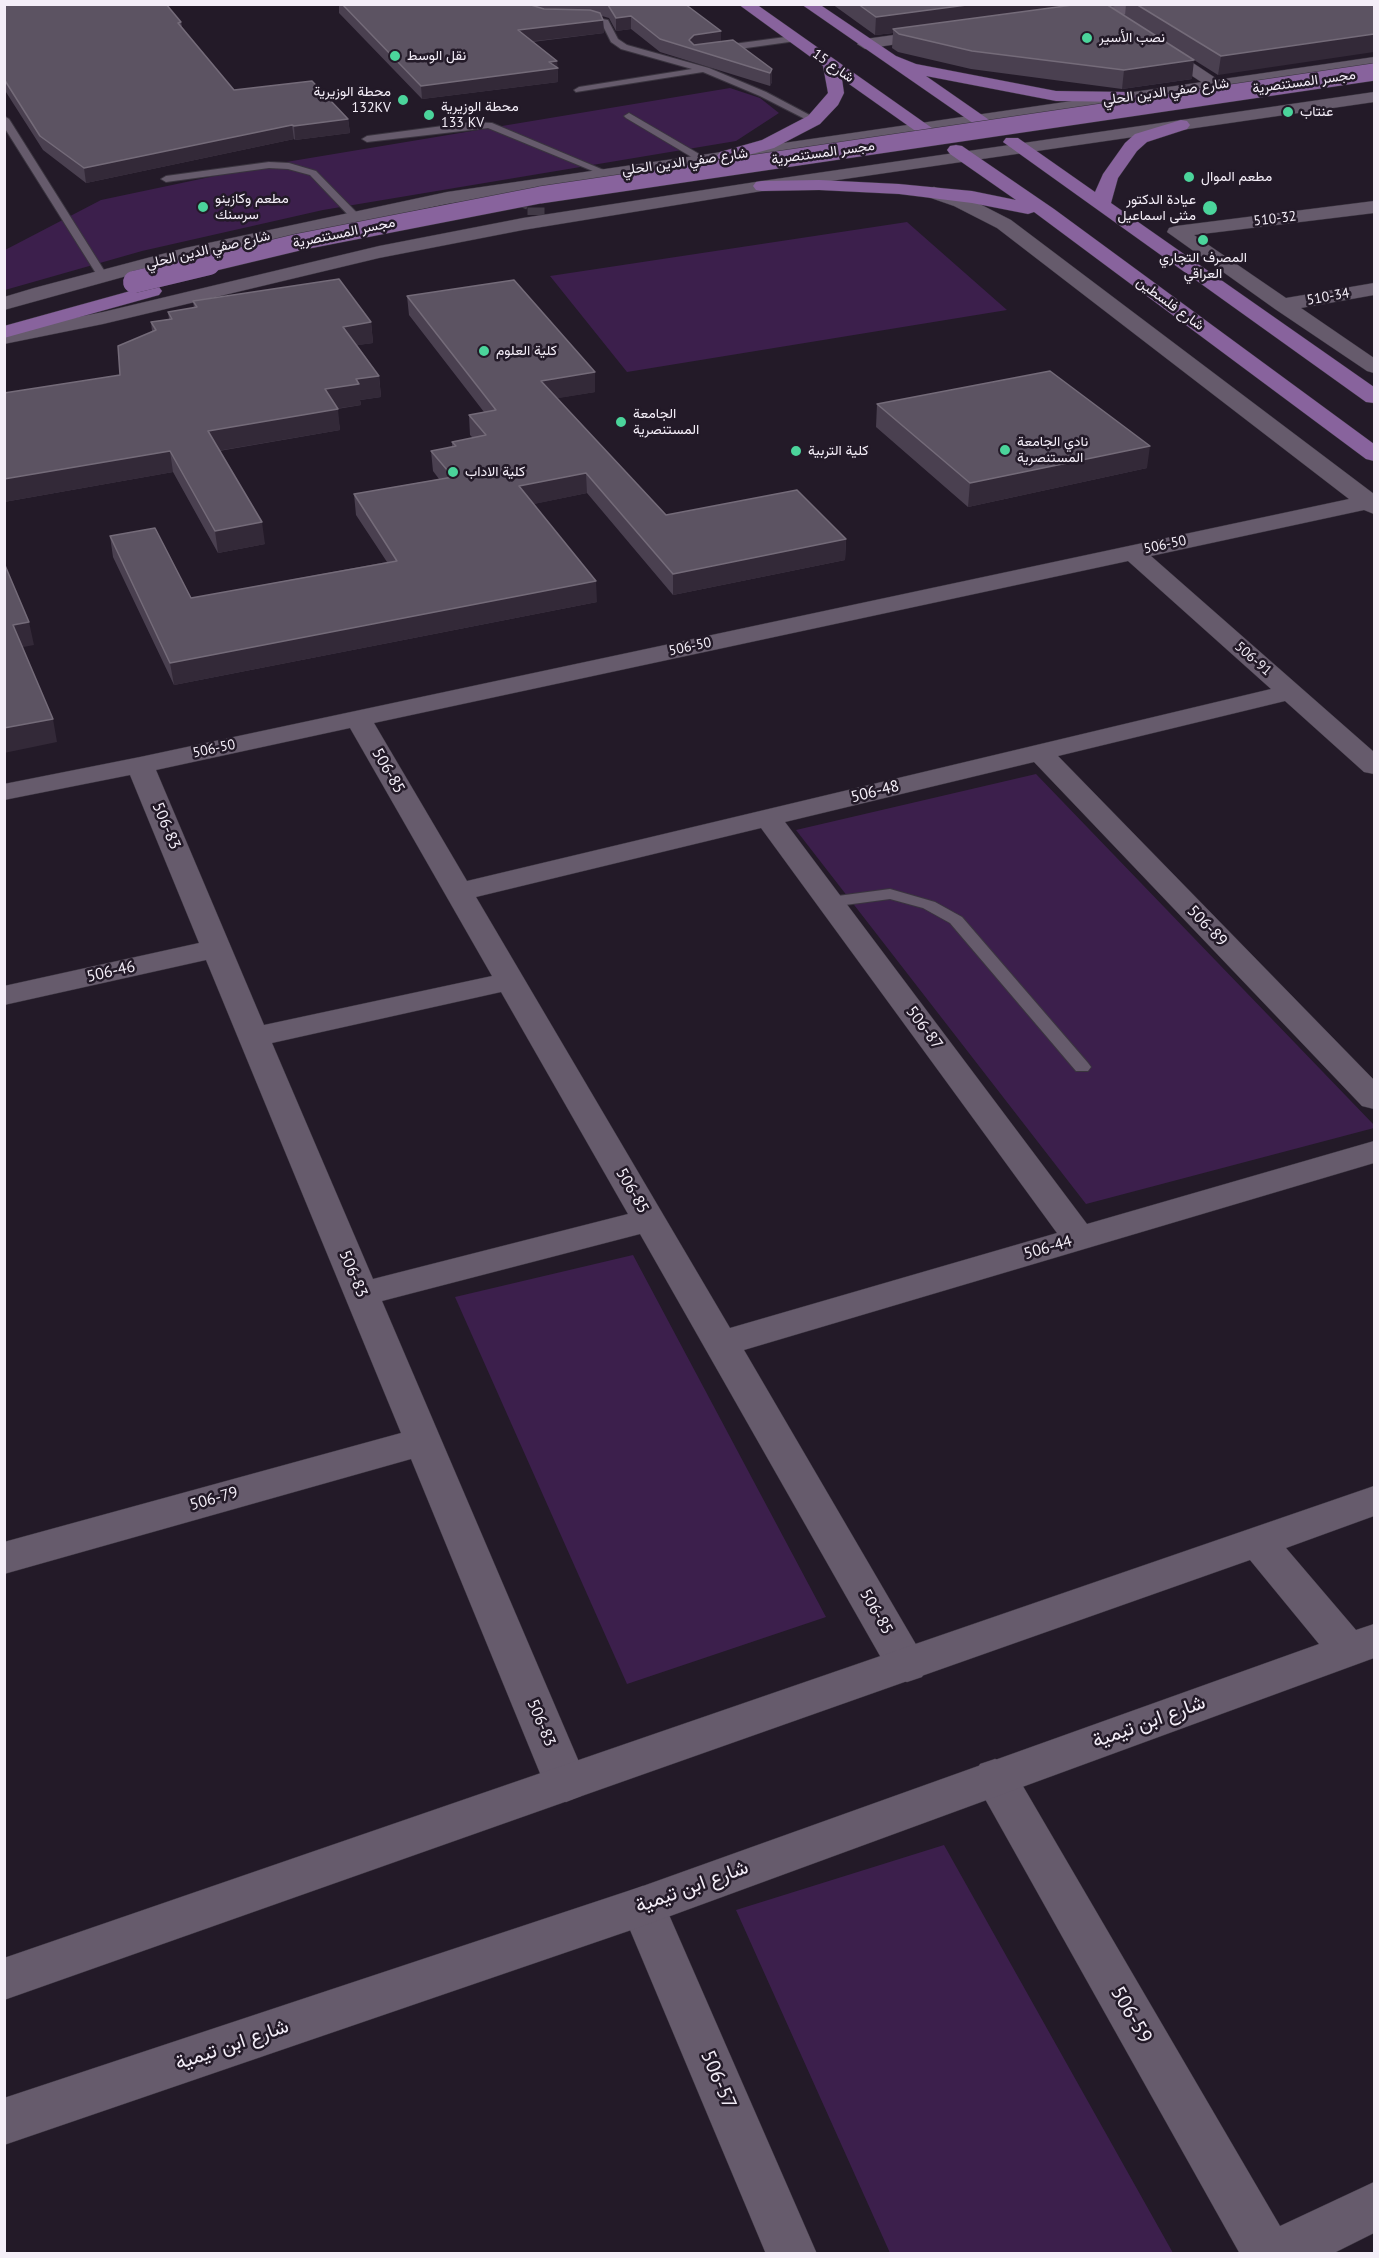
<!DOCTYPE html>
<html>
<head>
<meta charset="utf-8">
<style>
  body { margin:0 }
  #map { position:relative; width:1379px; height:2258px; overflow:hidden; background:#231a28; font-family:"PT Sans",sans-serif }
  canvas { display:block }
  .frame { position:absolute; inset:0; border:6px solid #f4eef8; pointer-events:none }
</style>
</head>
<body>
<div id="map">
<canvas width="1379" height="2258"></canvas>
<div class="frame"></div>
</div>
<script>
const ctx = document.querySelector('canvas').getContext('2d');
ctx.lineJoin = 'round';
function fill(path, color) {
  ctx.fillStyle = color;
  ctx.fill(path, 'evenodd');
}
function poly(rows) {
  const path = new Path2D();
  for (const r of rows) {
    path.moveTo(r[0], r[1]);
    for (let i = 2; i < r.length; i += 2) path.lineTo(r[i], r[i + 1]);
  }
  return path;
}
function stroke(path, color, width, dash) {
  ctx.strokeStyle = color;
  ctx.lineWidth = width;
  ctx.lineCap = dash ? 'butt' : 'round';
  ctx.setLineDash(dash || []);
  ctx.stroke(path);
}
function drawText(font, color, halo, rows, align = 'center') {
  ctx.font = font + ' "PT Sans",Vazirmatn,sans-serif';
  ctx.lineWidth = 5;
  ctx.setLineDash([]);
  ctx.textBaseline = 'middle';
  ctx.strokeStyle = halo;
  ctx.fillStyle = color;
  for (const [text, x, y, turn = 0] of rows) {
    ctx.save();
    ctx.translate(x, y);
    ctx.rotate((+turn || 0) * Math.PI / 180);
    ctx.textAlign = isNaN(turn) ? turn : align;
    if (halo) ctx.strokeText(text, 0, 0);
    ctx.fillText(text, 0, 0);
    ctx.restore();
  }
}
fill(poly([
  [730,88,760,98,779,113,736,141,323,210,142,251,5,290,5,250,101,200,262,166],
  [907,222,1007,310,627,372,550,276],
  [1036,774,1374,1125,1374,1128,1086,1204,796,830],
  [633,1255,826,1617,627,1684,455,1297],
  [944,1845,1173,2253,890,2253,736,1910]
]), '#3c1f4c');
stroke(poly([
  [514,195,533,203,536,207,536,215]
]), '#423a47', 17, [17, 9]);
const lane = poly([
  [580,15,608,20,618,39,627,45,709,68,766,92,819,120,811,122,760,96,703,72,576,92,574,90,579,87,692,69,621,49,611,42,602,24,577,20,577,16,580,15],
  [793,36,797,39,796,41,718,52,714,49,718,46,793,36],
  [629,113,706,158,708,160,700,162,626,118,624,116,629,113],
  [4,116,9,119,107,275,106,277,98,277,97,275,4,127,4,116],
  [473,122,492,123,613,174,605,176,488,128,367,142,362,139,367,136,473,122],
  [269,162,289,163,316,171,360,216,351,218,310,175,288,169,269,168,166,182,161,179,166,176,269,162],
  [890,889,935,902,962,917,1088,1063,1091,1067,1088,1071,1076,1071,950,923,923,908,890,899,830,907,822,902,830,897,890,889]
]);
const street = poly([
  [1129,4,1173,4,1166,9,1072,22,1064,17,1072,12,1129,4],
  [937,29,945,34,943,37,865,49,857,44,865,39,937,29],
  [1157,41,1163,43,1226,85,1218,90,1212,89,1151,49,1149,46,1157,41],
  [934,187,968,198,1011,220,1374,494,1374,514,1364,510,1151,556,1374,752,1374,774,1364,772,1285,701,1058,756,1374,1080,1374,1109,1362,1106,1034,762,785,822,1087,1224,1374,1141,1374,1163,744,1350,928,1665,922,1677,907,1682,892,1677,640,1234,382,1301,588,1783,581,1796,566,1802,551,1796,544,1783,411,1459,4,1574,4,1542,401,1433,206,960,4,1005,4,986,199,943,130,775,4,800,4,784,140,757,1349,499,997,228,954,206,928,197,925,193,928,189,934,187],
  [1128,561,1271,689,467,881,374,723,1128,561],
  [350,728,492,976,264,1025,156,770,350,728],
  [761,828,1057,1233,730,1328,476,897,761,828],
  [501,992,628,1214,373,1279,272,1043,501,992],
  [1374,201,1374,213,1194,235,1286,298,1374,283,1374,295,1301,308,1374,358,1374,373,1367,371,1275,309,1167,232,1169,228,1176,226,1374,201],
  [995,1759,1010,1764,1280,2226,1374,2182,1374,2233,1332,2254,1240,2254,980,1790,973,1777,980,1764,995,1759],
  [643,1886,659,1892,817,2254,766,2254,620,1906,627,1892,643,1886]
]);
const secondary = poly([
  [1374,57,1374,67,447,204,188,259,4,310,4,297,34,288,185,248,447,192,1374,57],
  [1374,92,1374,102,762,191,523,230,379,258,103,324,4,344,4,332,103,312,379,246,523,218,762,181,1374,92],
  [1374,1486,1374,1516,1286,1548,1356,1630,1374,1624,1374,1658,643,1926,4,2145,4,2098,643,1886,1319,1644,1250,1560,4,2000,4,1958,1374,1486]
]);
const primary = poly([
  [738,4,756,4,939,133,936,137,930,138,924,137,842,79,844,93,838,105,820,124,774,148,726,161,720,160,717,156,720,152,762,140,808,116,828,93,823,66,738,4],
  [801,4,819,4,896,56,916,64,1056,91,1129,92,1137,97,1129,102,1056,101,926,76,995,124,992,128,980,128,801,4],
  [1181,120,1187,121,1190,125,1187,129,1147,142,1137,151,1118,178,1111,203,1374,387,1374,403,1366,402,1003,142,1006,138,1018,138,1095,192,1103,174,1125,143,1135,134,1181,120],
  [956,145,962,146,1054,209,1374,444,1374,461,1366,459,1034,212,1028,214,972,203,899,194,819,190,762,191,756,190,753,186,756,182,762,181,819,180,899,184,972,191,1016,200,950,154,947,150,950,146,956,145],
  [152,285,159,287,162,291,159,295,4,338,4,326,152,285]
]);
stroke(lane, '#3a343f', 2);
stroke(street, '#3a343f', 1);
stroke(secondary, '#3a343f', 1);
stroke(primary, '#3a343f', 1);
fill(lane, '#665b6c');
fill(street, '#665b6c');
fill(secondary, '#665b6c');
fill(primary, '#88639d');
const primaryBridgeFar1 = poly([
  [203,265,299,242,540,195,1374,72]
]);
const primaryBridge = poly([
  [134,282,209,264]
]);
stroke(primaryBridgeFar1, '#3a343f', 18, []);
stroke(primaryBridge, '#3a343f', 22, []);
stroke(primaryBridgeFar1, '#88639d', 17);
stroke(primaryBridge, '#88639d', 22);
fill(poly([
  [4,4,181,22,182,27,234,90,348,119,350,133,295,140,294,139,86,183,43,150,4,89],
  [339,4,685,4,721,31,721,41,772,69,772,82,770,86,660,52,631,29,616,31,609,18,602,16,603,20,604,33,532,42,557,61,558,82,422,99,339,13],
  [832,4,1106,4,1125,16,1126,4,1374,4,1218,75,1148,31,1192,79,1122,89,971,69,898,52,892,48,893,33,875,35],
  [407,296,595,372,595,392,557,398,666,515,846,539,845,560,673,595,587,493,533,504,597,602,174,685,113,557,110,536,191,598,387,562,356,515,354,494,439,479,433,471,431,451,452,447,452,442,473,438,470,435,469,415,484,412,409,315],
  [193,301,371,322,373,343,357,345,379,376,381,397,360,400,361,405,337,409,340,430,219,451,265,544,218,553,173,472,4,502,4,393,120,375,152,331,151,322,169,319,168,312,194,308],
  [877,404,1147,468,968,507,876,427]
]), '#4a4050');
fill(poly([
  [974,4,1106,4,893,29,893,33,875,35,876,17],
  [631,16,631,29,616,31,616,18],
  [603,20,604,33,518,43,518,30],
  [721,31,721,44,694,48,689,40,694,35],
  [1374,34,1374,52,1218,75,1221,56],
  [1194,60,1192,79,1122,89,1124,70],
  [557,61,558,82,422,99,421,86],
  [772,69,772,82,770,86,770,73],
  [348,119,350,133,295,140,294,126],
  [292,125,294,139,86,183,84,168],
  [371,322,373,343,345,347,343,327],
  [595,372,595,392,542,401,541,381],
  [379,376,381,397,360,400,361,405,327,410,325,389,356,379],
  [338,409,340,430,211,452,208,431],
  [1150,446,1147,468,968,507,970,483],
  [170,451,173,472,4,502,4,479],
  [586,473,587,493,520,507,519,486],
  [262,522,265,544,218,553,215,531],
  [846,539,845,560,673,595,673,574],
  [596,581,597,602,174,685,170,663],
  [29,622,34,645,18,648,13,625],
  [53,719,57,742,4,753,4,728]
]), '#332938');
const building = poly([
  [4,4,166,4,181,22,178,23,234,90,312,81,348,119,294,126,292,125,84,168,40,136,4,79,4,4],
  [342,4,528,4,544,9,590,10,600,13,603,20,518,30,557,61,549,62,558,68,421,86,342,4],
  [607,4,685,4,721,31,694,35,689,40,694,45,733,40,772,69,770,73,660,39,631,16,616,18,608,5,607,4],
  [858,4,974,4,876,17,858,4],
  [1080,4,1106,4,1194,60,1124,70,972,51,899,34,893,29,1080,4],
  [1136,4,1374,4,1374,34,1221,56,1136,4],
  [339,279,371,322,343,327,379,376,356,379,359,384,325,389,338,409,208,431,262,522,215,531,170,451,4,479,4,393,120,375,118,346,156,330,151,322,172,319,168,312,197,307,193,301,339,279],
  [514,280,595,372,541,381,666,515,797,490,846,539,673,574,586,473,519,486,596,581,170,663,110,536,155,528,191,598,397,561,354,494,453,477,431,451,456,446,452,442,486,435,469,415,496,410,407,296,514,280],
  [1050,371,1150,446,970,483,877,404,1050,371],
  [4,563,29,622,13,625,53,719,4,728,4,563]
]);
fill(building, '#5c5362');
stroke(building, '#746b79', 1.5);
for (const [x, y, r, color] of [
  [1087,38,6,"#4bd49b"],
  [395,56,6,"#4bd49b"],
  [403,100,6,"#4bd49b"],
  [1288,112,6,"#4bd49b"],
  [429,115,6,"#4bd49b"],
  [1189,177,6,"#4bd49b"],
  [203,207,6,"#4bd49b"],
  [1210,208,8,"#4bd49b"],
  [1203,240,6,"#4bd49b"],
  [484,351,6,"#4bd49b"],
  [621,422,6,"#4bd49b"],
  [1005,450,6,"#4bd49b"],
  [796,451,6,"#4bd49b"],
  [453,472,6,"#4bd49b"]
]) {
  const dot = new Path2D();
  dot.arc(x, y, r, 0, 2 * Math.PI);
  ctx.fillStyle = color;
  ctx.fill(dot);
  stroke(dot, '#231a28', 2);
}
drawText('14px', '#f4eef8', '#231a28', [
  ["نصب الأسير",1099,38],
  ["نقل الوسط",407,56],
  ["محطة الوزيرية",391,92,"right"],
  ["132KV",391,108,"right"],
  ["محطة الوزيرية",441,107],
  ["133 KV",441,123],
  ["عنتاب",1300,112],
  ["مطعم الموال",1201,177],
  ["مطعم وكازينو",215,199],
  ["سرسنك",215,215],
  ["عيادة الدكتور",1196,200,"right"],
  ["مثنى اسماعيل",1196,216,"right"],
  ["المصرف التجاري",1203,258,"center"],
  ["العراقي",1203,274,"center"],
  ["كلية العلوم",496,351],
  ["الجامعة",633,414],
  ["المستنصرية",633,430],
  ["نادي الجامعة",1017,442],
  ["المستنصرية",1017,458],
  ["كلية التربية",808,451],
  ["كلية الاداب",465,472]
], 'left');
drawText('14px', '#f4eef8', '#231a28', [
  ["شارع 15",833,66,35],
  ["مجسر المستنصرية",1304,82,-8],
  ["شارع صفي الدين الحلي",1166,92,-8],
  ["مجسر المستنصرية",823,153,-8],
  ["شارع صفي الدين الحلي",685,162,-8],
  ["510-32",1275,219,-7],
  ["مجسر المستنصرية",344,233,-12],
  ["شارع صفي الدين الحلي",208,250,-13],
  ["510-34",1328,297,-10],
  ["شارع فلسطين",1170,304,36],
  ["506-50",1165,545,-12],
  ["506-50",690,647,-12],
  ["506-91",1253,659,41],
  ["506-50",214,749,-12]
]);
drawText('16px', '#f4eef8', '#231a28', [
  ["506-85",388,771,60],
  ["506-48",875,792,-14],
  ["506-83",166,826,67],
  ["506-89",1207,926,46],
  ["506-46",111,972,-13],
  ["506-87",924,1028,53],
  ["506-85",632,1191,60],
  ["506-44",1048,1248,-16],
  ["506-83",353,1274,67],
  ["506-79",214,1499,-16],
  ["506-85",876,1612,60],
  ["506-83",541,1723,67]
]);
drawText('20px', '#f4eef8', '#231a28', [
  ["شارع ابن تيمية",1149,1722,-20],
  ["شارع ابن تيمية",692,1887,-20],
  ["506-59",1131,2015,60],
  ["شارع ابن تيمية",232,2045,-19],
  ["506-57",718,2080,67]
]);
</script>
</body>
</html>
